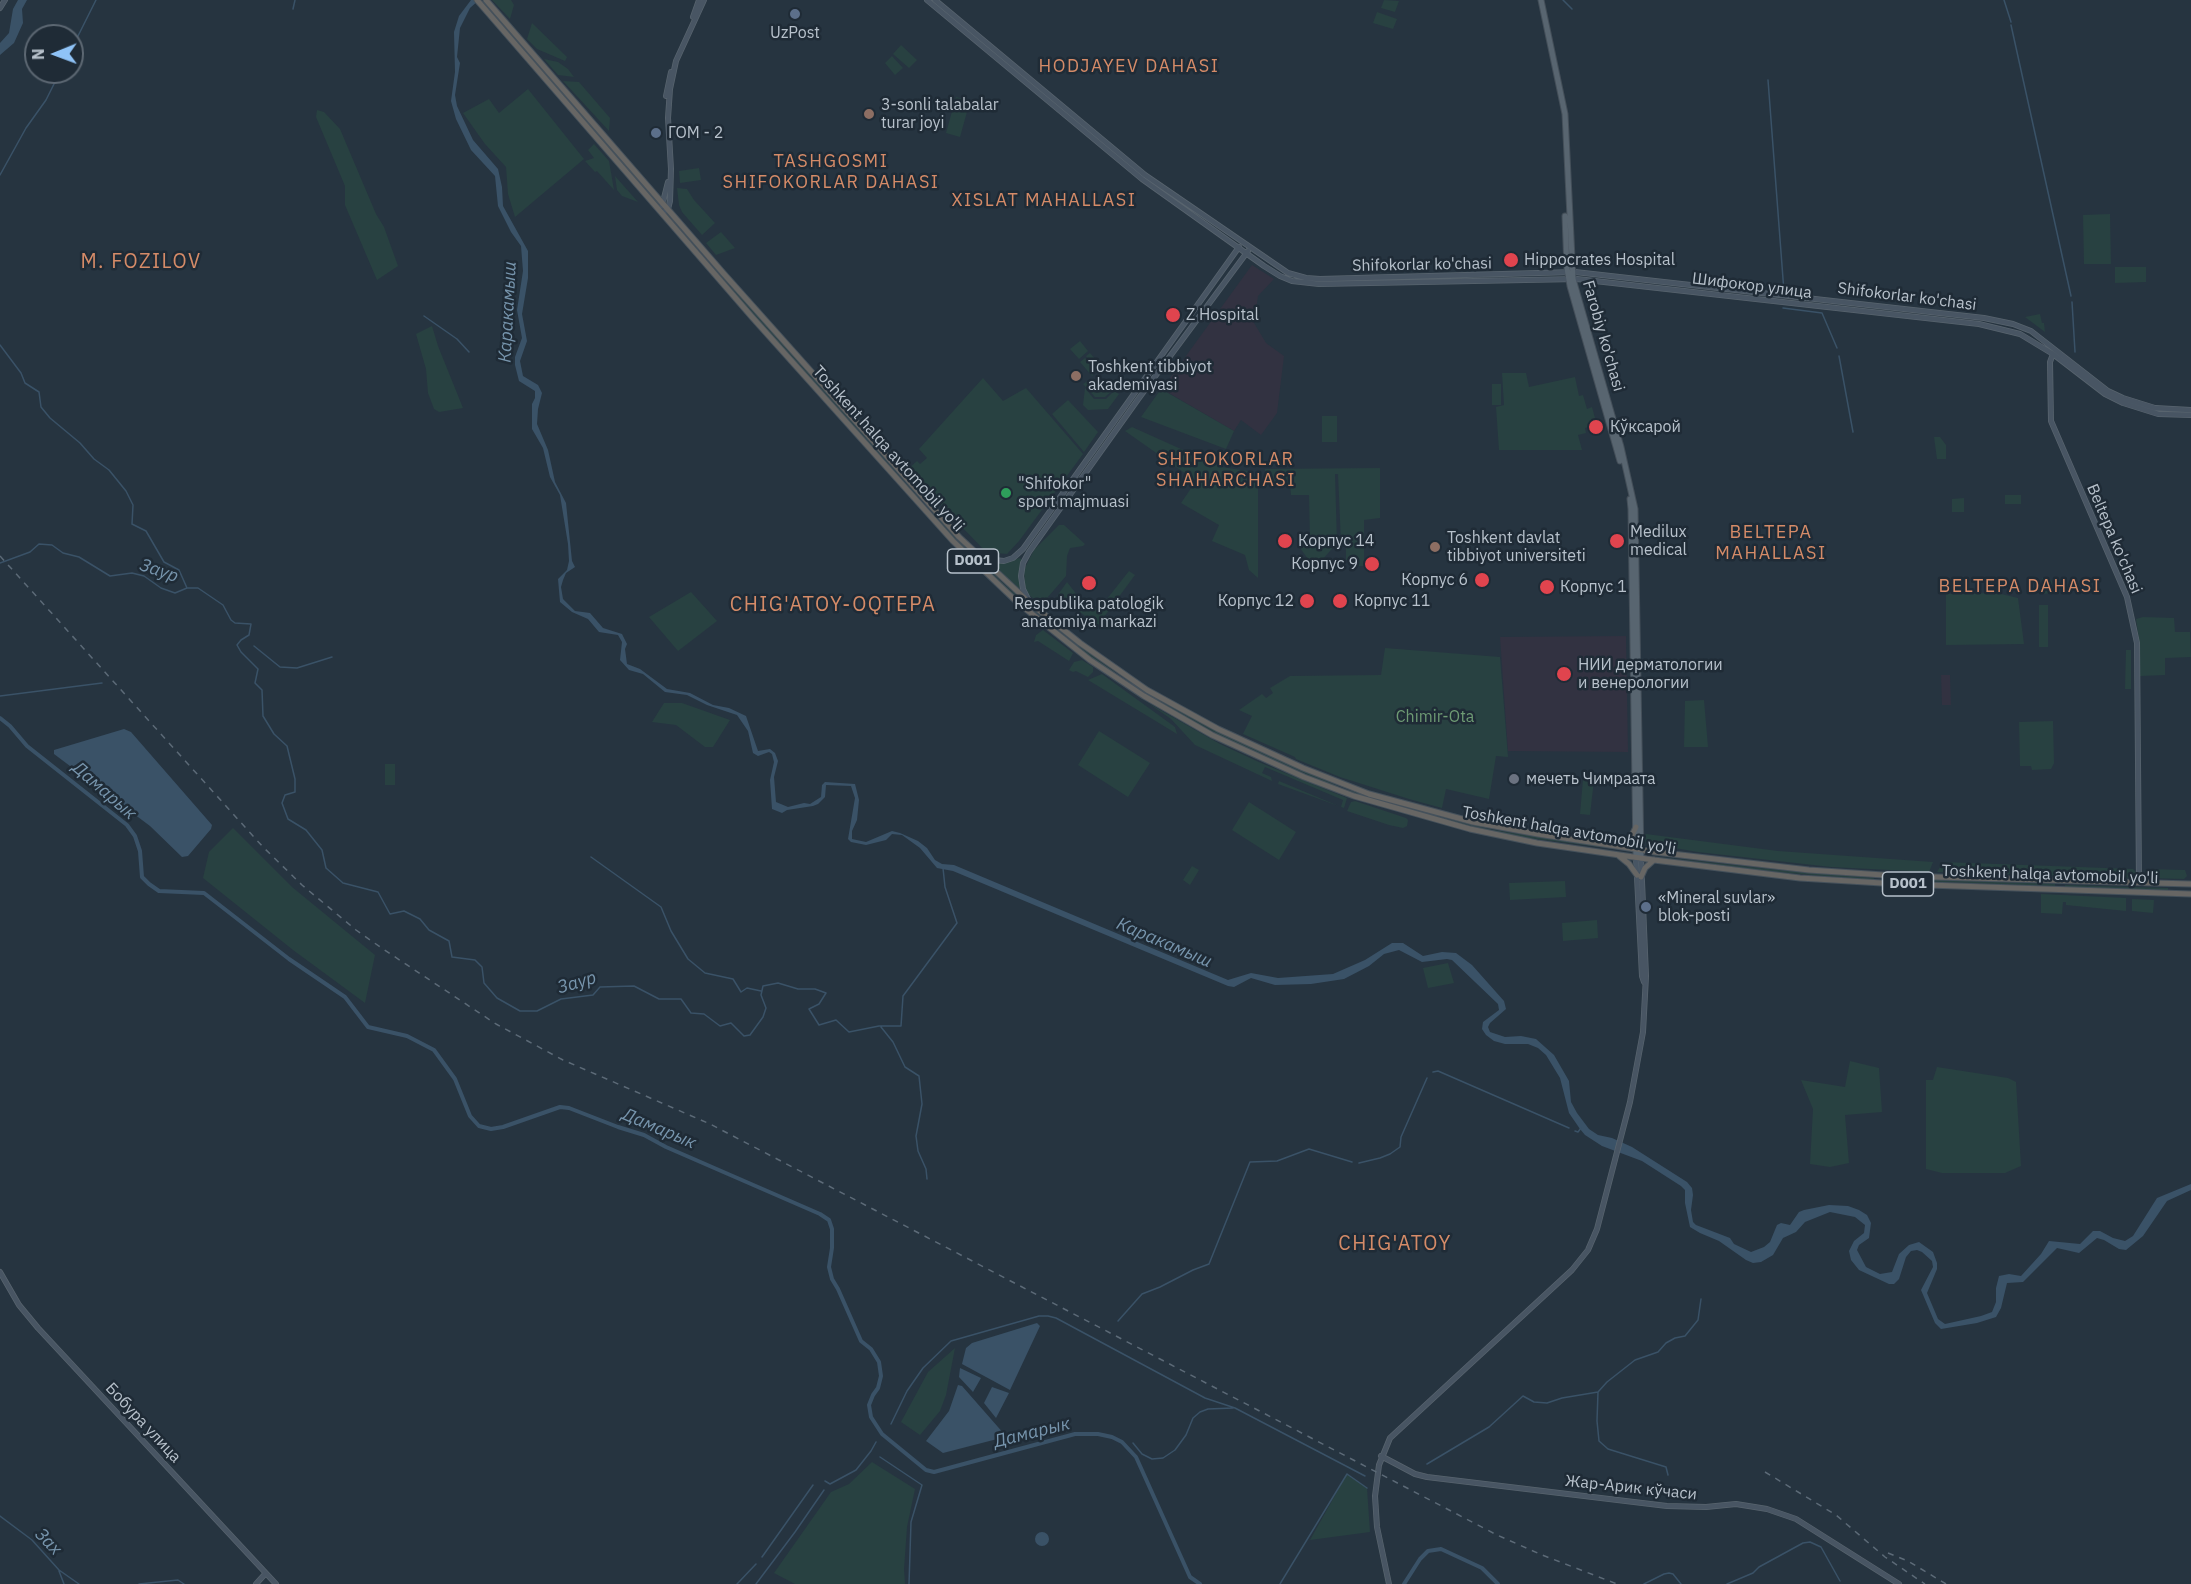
<!DOCTYPE html>
<html>
<head>
<meta charset="utf-8">
<style>
  body { margin:0 }
  #map { position:relative; width:2191px; height:1584px; overflow:hidden; background:#263440; font-family:"IBM Plex Sans",sans-serif }
  canvas { display:block }
  .north { position:absolute; left:24px; top:24px; width:60px; height:60px; box-sizing:border-box; background:#1f2b36; border:2px solid #5c6772; border-radius:50%; rotate:269deg; font-size:16px; font-weight:700; line-height:24px; text-align:center; color:#b7c1cb }
  .north::after { content:''; display:block; margin:auto; width:21px; height:27px; background:#8fc3f7; clip-path:polygon(50% 0,100% 100%,50% 72%,0 100%) }
</style>
</head>
<body>
<div id="map">
<canvas width="2191" height="1584"></canvas>
<div class="north">N</div>
</div>
<script>
const ctx = document.querySelector('canvas').getContext('2d');
ctx.lineJoin = 'round';
function fill(path, color) {
  ctx.fillStyle = color;
  ctx.fill(path, 'evenodd');
}
function poly(rows) {
  const path = new Path2D();
  for (const r of rows) {
    if (r.length === 3) {
      path.moveTo(r[0] + r[2], r[1]);
      path.arc(r[0], r[1], r[2], 0, 2 * Math.PI);
      continue;
    }
    path.moveTo(r[0], r[1]);
    for (let i = 2; i < r.length; i += 2) path.lineTo(r[i], r[i + 1]);
  }
  return path;
}
function stroke(path, color, width, dash) {
  ctx.strokeStyle = color;
  ctx.lineWidth = width;
  ctx.lineCap = dash ? 'butt' : 'round';
  ctx.setLineDash(dash || []);
  ctx.stroke(path);
}
function drawText(font, color, halo, rows, align = 'center') {
  ctx.font = font + ' "IBM Plex Sans",sans-serif';
  ctx.lineWidth = 5;
  ctx.setLineDash([]);
  ctx.textBaseline = 'middle';
  ctx.strokeStyle = halo;
  ctx.fillStyle = color;
  for (const [text, x, y, turn = 0] of rows) {
    ctx.save();
    ctx.translate(x, y);
    ctx.rotate((+turn || 0) * Math.PI / 180);
    ctx.textAlign = isNaN(turn) ? turn : align;
    if (halo) ctx.strokeText(text, 0, 0);
    ctx.fillText(text, 0, 0);
    ctx.restore();
  }
}
fill(poly([
  [1252,265,1274,279,1258,296,1254,323,1266,343,1284,356,1277,413,1261,435,1241,420,1234,431,1162,389],
  [1626,636,1628,752,1508,751,1500,637],
  [1941,675,1950,675,1951,705,1942,705]
]), '#323241');
fill(poly([
  [492,0,511,0,514,5,510,19],
  [1384,0,1399,1,1395,12,1381,8],
  [1377,12,1397,19,1393,29,1373,23],
  [495,13,571,100,569,102,493,14],
  [532,23,567,57,565,61,537,49,527,39],
  [901,45,917,60,909,68,893,54],
  [892,56,903,68,895,75,885,63],
  [544,59,558,62,568,69,574,77,558,75],
  [563,81,579,82,610,118,609,131],
  [528,89,584,159,515,217,508,194,506,167,485,144,463,113,489,99,499,113],
  [956,97,970,101,960,137,946,133],
  [577,108,659,202,657,203,575,109],
  [317,110,324,112,340,129,376,214,384,227,398,266,377,280,345,205,345,186,316,117],
  [594,144,609,161,614,190,597,171,595,172,585,161,594,158,588,150],
  [699,168,701,180,680,183,679,171],
  [615,176,638,202,622,196,617,190],
  [677,188,687,189,694,200,715,223,702,235,682,212,679,205],
  [2110,214,2111,264,2084,264,2083,215],
  [721,232,735,248,716,255,706,243],
  [715,267,922,501,920,503,713,269],
  [2115,267,2146,267,2146,282,2115,283],
  [2040,314,2042,323,2044,323,2045,332,2025,317],
  [432,326,438,346,463,408,439,412,434,409,428,393,426,369,416,334],
  [1080,341,1088,351,1079,359,1070,349],
  [1090,353,1102,367,1092,376,1080,362,1085,358,1095,369,1086,356],
  [1502,373,1526,373,1529,387,1575,377,1579,396,1583,395,1587,409,1592,407,1595,418,1591,419,1592,426,1585,428,1586,433,1578,435,1582,450,1499,450,1496,407,1504,405],
  [983,378,1003,401,1026,388,1083,454,1019,541,1007,554,986,552,907,470,917,461,920,464,927,458,919,449],
  [1092,378,1094,380,1090,386,1097,393,1108,384,1113,390,1105,397,1095,397,1083,384],
  [1492,384,1501,384,1501,405,1492,405],
  [1085,388,1094,399,1106,399,1114,391,1119,394,1108,409,1088,410,1083,405],
  [1161,389,1234,431,1226,449,1141,417],
  [1068,400,1098,432,1084,452,1052,414],
  [1322,416,1337,416,1337,442,1322,442],
  [1132,427,1221,467,1249,471,1258,482,1258,578,1249,570,1245,555,1212,541,1219,525,1181,503,1196,481,1125,431],
  [1934,437,1940,437,1946,445,1946,459,1937,459],
  [1380,468,1380,518,1364,520,1364,566,1355,566,1351,560,1346,560,1346,548,1341,543,1338,474,1335,474,1337,543,1323,559,1308,559,1300,548,1300,540,1310,540,1309,495,1291,495,1290,484,1265,484,1265,469],
  [2005,495,2021,495,2021,504,2005,504],
  [1964,498,1964,512,1952,512,1952,499],
  [927,508,1005,585,1064,635,1115,672,1114,674,1075,646,1015,597,969,554,926,509],
  [1059,525,1064,525,1085,544,1083,546,1070,548,1067,556,1066,576,1042,604,1027,594,1025,586,1024,570,1034,550],
  [1020,558,1022,560,1020,568,1022,591,990,562,1005,562],
  [1129,571,1135,575,1098,625,1057,596,1067,582,1085,605,1099,609],
  [2042,578,2049,578,2052,581,2053,593,2042,594],
  [691,592,717,621,678,651,649,617],
  [1997,593,2018,598,2024,644,1946,645,1946,594],
  [2039,605,2048,605,2048,647,2039,647],
  [2143,617,2174,618,2175,632,2190,632,2191,657,2165,658,2165,675,2140,676,2140,646,2136,619],
  [1043,630,1073,653,1069,661,1038,641,1034,642,1036,635],
  [1385,648,1500,657,1508,757,1496,756,1489,799,1446,789,1442,808,1409,799,1340,777,1296,759,1295,757,1243,734,1252,716,1239,710,1262,694,1266,698,1273,693,1270,688,1290,676,1381,675],
  [2126,650,2131,650,2131,689,2125,689],
  [1082,660,1093,667,1093,672,1088,677,1076,671,1073,672,1069,670,1074,662],
  [1102,674,1175,727,1177,734,1088,680],
  [1125,679,1216,731,1338,786,1338,788,1228,740,1136,689,1123,680],
  [1704,700,1708,747,1684,747,1685,701],
  [664,703,682,703,730,720,713,747,705,747,676,725,652,722],
  [1148,703,1220,744,1261,763,1347,798,1344,808,1278,784,1279,781,1341,807,1343,800,1265,767,1262,773,1271,777,1272,781,1195,745,1171,719],
  [2053,721,2054,763,2051,769,2032,770,2031,766,2020,766,2019,722],
  [1099,731,1150,763,1128,797,1078,765],
  [385,764,395,764,395,785,385,785],
  [1583,779,1594,780,1590,815,1580,814],
  [1349,790,1428,814,1494,830,1623,850,1521,837,1453,823,1348,792],
  [1355,801,1406,818,1408,820,1407,826,1403,828,1389,825,1347,811,1351,802],
  [1249,802,1296,832,1279,860,1232,830],
  [233,828,292,887,375,955,365,1003,293,950,203,878,209,852],
  [1646,834,1778,851,1933,862,1929,872,1831,867,1698,852,1651,844,1644,841,1643,837],
  [1644,855,1778,870,1874,878,1874,880,1777,872],
  [1943,862,2133,869,2136,872,2135,878,1937,872],
  [1192,866,1199,870,1190,885,1183,880],
  [2146,869,2185,870,2187,876,2184,879,2146,878,2144,875],
  [1884,878,2055,884,2055,886,1884,880],
  [1565,881,1566,897,1510,900,1509,883],
  [2065,885,2168,888,2168,890,2065,887],
  [2041,894,2126,898,2126,911,2066,905,2066,902,2063,902,2062,914,2041,913],
  [2132,899,2154,900,2153,913,2132,911],
  [1597,920,1598,938,1563,941,1562,923],
  [1448,963,1454,983,1428,988,1423,968],
  [1850,1061,1879,1068,1882,1112,1845,1115,1849,1163,1830,1167,1810,1164,1813,1109,1801,1080,1845,1087],
  [1937,1067,2008,1078,2016,1082,2021,1166,2005,1173,1942,1173,1926,1169,1926,1080,1933,1080],
  [955,1348,946,1395,940,1411,920,1435,901,1422,928,1372],
  [872,1462,915,1489,907,1527,904,1569,905,1584,795,1584,774,1573,831,1492,849,1484],
  [1347,1474,1367,1488,1370,1532,1310,1540]
]), '#284141');
fill(poly([
  [18,0,27,0,22,9,23,23,14,43,0,55,0,43,9,33,13,9],
  [471,0,479,0,470,8,460,28,457,57,460,63,455,95,457,106,473,140,498,169,502,187,503,206,528,251,528,278,522,314,527,341,520,361,523,376,538,385,542,393,538,409,537,424,548,450,555,482,566,503,572,561,575,567,566,573,563,580,561,587,563,599,575,611,590,613,603,628,622,634,627,644,625,649,627,664,640,669,667,689,690,693,713,705,729,708,746,716,758,751,770,749,775,753,778,761,774,777,776,802,788,807,804,803,810,804,821,797,822,785,825,782,855,784,859,800,857,820,852,831,852,839,866,842,892,831,900,833,918,841,927,848,935,860,942,864,954,865,1228,980,1251,973,1278,978,1333,974,1365,960,1392,943,1403,943,1423,956,1442,952,1456,953,1472,965,1504,1001,1506,1009,1490,1023,1488,1027,1490,1032,1505,1037,1521,1036,1536,1039,1554,1055,1569,1081,1571,1102,1577,1113,1589,1129,1598,1135,1612,1138,1632,1147,1687,1182,1692,1188,1693,1195,1691,1210,1693,1222,1696,1225,1730,1238,1734,1244,1751,1252,1764,1247,1770,1242,1777,1225,1781,1223,1790,1225,1799,1212,1804,1210,1829,1205,1848,1206,1859,1210,1867,1215,1871,1223,1869,1238,1859,1245,1857,1250,1866,1267,1880,1274,1892,1272,1899,1254,1909,1245,1919,1242,1933,1252,1937,1263,1937,1269,1927,1293,1938,1319,1945,1324,1981,1316,1992,1312,1996,1302,1996,1288,1999,1276,2009,1274,2021,1276,2041,1254,2049,1241,2080,1244,2093,1231,2100,1231,2113,1238,2125,1241,2133,1236,2157,1198,2191,1184,2191,1190,2167,1201,2143,1236,2126,1250,2119,1249,2104,1240,2097,1238,2079,1253,2057,1248,2023,1282,2007,1283,2001,1308,1996,1317,1977,1323,1941,1329,1935,1323,1921,1290,1933,1267,1932,1261,1922,1252,1917,1250,1911,1251,1906,1257,1899,1279,1894,1284,1889,1284,1859,1270,1851,1260,1849,1251,1854,1241,1864,1233,1865,1225,1855,1217,1830,1212,1805,1222,1796,1232,1783,1238,1773,1255,1761,1262,1753,1263,1746,1260,1719,1241,1700,1233,1690,1227,1685,1203,1685,1190,1681,1186,1642,1161,1602,1146,1585,1135,1580,1129,1569,1113,1560,1078,1546,1055,1538,1048,1528,1044,1505,1044,1494,1041,1486,1035,1482,1029,1483,1022,1499,1010,1498,1004,1452,960,1447,959,1422,962,1399,950,1384,954,1369,966,1344,979,1311,984,1275,985,1251,978,1234,987,1228,986,953,871,937,868,920,848,902,835,892,834,886,840,866,845,851,842,848,839,855,798,851,786,826,785,825,797,818,804,813,806,787,810,782,813,772,809,770,780,774,762,772,754,769,752,758,756,753,753,748,731,737,715,707,705,687,695,665,692,643,674,629,670,620,660,622,642,618,635,599,632,588,619,572,612,560,602,558,579,567,570,569,561,568,544,560,495,550,477,543,448,532,429,532,404,535,398,535,391,519,381,515,365,515,357,522,338,517,310,523,271,521,246,511,232,498,206,495,176,471,150,456,119,451,101,455,72,454,32,459,16],
  [124,729,131,732,212,825,211,829,188,856,182,857,150,826,54,754,54,750],
  [1037,1323,1040,1326,1010,1390,962,1364,966,1348,972,1343],
  [960,1368,981,1378,973,1392,959,1377],
  [958,1385,962,1386,1005,1435,1005,1437,943,1453,926,1441,949,1411],
  [992,1387,1009,1393,996,1418,984,1403],
  [1042,1539,7]
]), '#3a5267');
stroke(poly([
  [1563,0,1572,9],
  [2004,0,2011,22],
  [293,9,295,0],
  [2011,25,2071,296],
  [72,48,96,0],
  [1768,80,1784,292],
  [0,175,26,128,46,100,60,72],
  [2072,302,2075,352],
  [1783,308,1822,313,1837,348],
  [424,316,457,339,469,352],
  [0,345,21,373,25,383,39,392,41,407,50,418,80,443,94,459,109,470,126,491,133,505,132,524,146,531,164,562,179,570,187,588],
  [1839,356,1853,432],
  [0,563,30,552,39,544,52,545,63,553,79,557,110,576,132,573,144,576,161,588,175,593,187,588,198,588,223,605,231,620,235,623,251,624,249,635,241,640,237,645,241,652,258,669,255,683,262,690,263,716,274,734,287,746,295,779,295,792,285,795,282,803,288,819,306,830,322,850,326,868,343,883,378,892,390,914,404,911,420,919,429,930,449,941,452,957,475,960,482,967,484,983,497,998,520,1011,537,1011,561,999,593,995,600,987,634,986,659,999,681,999,691,1013,704,1014,720,1026,731,1023,744,1036,750,1035,763,1017,766,1008,761,995,763,986,778,983,798,989,815,989,826,993,819,1004,809,1009,819,1025,836,1020,849,1032,879,1026,901,1026,903,996,957,923,945,887,943,868],
  [254,646,280,667,297,668,332,657],
  [0,696,102,683],
  [591,857,661,907,671,931,688,959,705,973,733,979,741,992,747,988,761,991],
  [881,1027,893,1042,905,1067,919,1076,922,1104,916,1136,918,1151,926,1169,927,1179],
  [1433,1072,1438,1071,1569,1128],
  [1575,1131,1578,1132,1581,1128],
  [1359,1163,1380,1158,1390,1154,1400,1147,1401,1137,1427,1078],
  [1118,1321,1142,1294,1160,1287,1193,1270,1209,1264,1250,1162,1277,1161,1309,1149,1352,1162],
  [891,1424,907,1391,923,1368,951,1341,1039,1316,1048,1316,1056,1318,1205,1398,1235,1408,1365,1476],
  [1133,1443,1142,1454,1152,1459,1163,1458,1175,1450,1186,1435,1193,1418,1200,1412,1208,1409,1233,1408],
  [880,1457,922,1485,911,1522,909,1584],
  [1427,1464,1489,1427,1523,1396,1534,1402,1547,1403,1562,1398,1598,1392],
  [1668,1475,1666,1467,1608,1449,1599,1441,1597,1421,1598,1392,1607,1382,1635,1360,1658,1352,1666,1343,1675,1338,1685,1336,1698,1320,1701,1299],
  [825,1481,830,1484,856,1470,871,1451,876,1442],
  [0,1516,32,1540,59,1570,79,1584],
  [762,1557,813,1485],
  [59,1571,64,1584],
  [139,1584,178,1580,184,1584],
  [737,1584,756,1564],
  [756,1584,795,1532,824,1490],
  [1280,1584,1347,1474,1367,1488],
  [1644,1584,1664,1574,1669,1573,1673,1574,1681,1584],
  [1727,1584,1753,1573,1759,1567,1803,1543,1810,1542,1821,1547,1840,1581]
]), '#3a5267', 1.5);
stroke(poly([
  [0,718,10,726,27,746,127,825,135,836,140,851,142,877,149,884,159,891,204,893,289,959,345,997,368,1027,407,1036,434,1050,455,1079,470,1116,479,1126,491,1129,503,1127,560,1107,569,1108,618,1127,644,1135,666,1147,820,1214,829,1220,832,1229,832,1248,829,1267,832,1279,838,1289,861,1341,871,1349,879,1362,881,1376,878,1388,873,1395,869,1405,871,1417,882,1434,926,1470,934,1472,1075,1434,1098,1434,1112,1437,1122,1442,1136,1457,1190,1577,1200,1584],
  [1404,1584,1420,1559,1428,1551,1441,1549,1482,1568,1498,1584]
]), '#3a5267', 4);
const secondary = poly([
  [927,0,1142,179,1264,266,1280,276,1292,281,1319,284,1577,279,1979,324,2020,334,2053,354,2105,394,2123,403,2158,414,2191,415],
  [935,0,1145,175,1288,273,1306,278,1320,279,1575,272,1984,318,2013,324,2031,331,2108,391,2123,398,2155,408,2191,410],
  [0,8,5,0],
  [693,17,699,0],
  [666,96,671,72],
  [662,206,668,182],
  [662,213,668,209,670,201,671,169,668,118,670,89,676,61,704,0],
  [2053,354,2050,362,2051,421,2127,597,2137,643,2139,883],
  [981,556,994,560,1004,561,1013,558,1023,549,1239,247],
  [1029,601,1023,589,1021,576,1023,563,1029,552,1139,398,1248,251],
  [1636,857,1642,976,1644,982],
  [0,1272,19,1305,38,1328,276,1584],
  [1381,1456,1415,1474,1427,1477,1667,1506,1706,1507,1736,1504,1767,1509,1796,1519,1899,1584],
  [256,1584,265,1574],
  [1389,1584,1377,1527,1375,1496,1379,1465,1390,1438,1572,1270,1588,1250,1597,1229,1630,1102,1643,1032,1646,976,1641,858]
]);
const primary = poly([
  [1541,0,1565,114,1573,279,1621,447,1635,509,1641,858],
  [1565,216,1567,268,1570,286,1620,461],
  [1630,499,1631,509,1636,857]
]);
const trunk = poly([
  [477,0,752,317,953,541,1017,602,1090,660,1144,696,1212,735,1304,777,1354,796,1470,829,1537,843,1654,860,1800,878,1898,884,2191,894],
  [486,0,724,274,959,537,1030,603,1080,643,1147,690,1218,729,1303,768,1369,794,1473,822,1538,834,1655,852,1809,870,1898,876,2191,884],
  [1616,844,1630,839,1636,827],
  [1618,855,1629,864,1637,875],
  [1641,877,1645,868,1654,860]
]);
stroke(secondary, '#58646e', 6);
stroke(primary, '#444f59', 7);
stroke(trunk, '#45515b', 7);
stroke(secondary, '#485563', 4.5);
stroke(primary, '#586570', 5);
stroke(trunk, '#676664', 5);
stroke(poly([
  [0,556,263,847,302,885,356,930,383,949,496,1024,563,1060,710,1124,1497,1535,1542,1555,1617,1584],
  [1765,1472,1836,1515,1885,1557,1925,1584],
  [1888,1553,1908,1561,1946,1584]
]), '#5c6a77', 1.5, [6, 6]);
for (const [x, y, r, color] of [
  [795,14,6,"#5c6f8a"],
  [869,114,6,"#8d6e63"],
  [656,133,6,"#5c6f8a"],
  [1511,260,8,"#e0444e"],
  [1173,315,8,"#e0444e"],
  [1076,376,6,"#8d6e63"],
  [1596,427,8,"#e0444e"],
  [1006,493,6,"#2e9e5b"],
  [1285,541,8,"#e0444e"],
  [1617,541,8,"#e0444e"],
  [1435,547,6,"#8d6e63"],
  [1372,564,8,"#e0444e"],
  [1482,580,8,"#e0444e"],
  [1089,583,8,"#e0444e"],
  [1547,587,8,"#e0444e"],
  [1307,601,8,"#e0444e"],
  [1340,601,8,"#e0444e"],
  [1564,674,8,"#e0444e"],
  [1514,779,6,"#6b7280"],
  [1646,907,6,"#5c6f8a"]
]) {
  const dot = new Path2D();
  dot.arc(x, y, r, 0, 2 * Math.PI);
  ctx.fillStyle = color;
  ctx.fill(dot);
  stroke(dot, '#1f2b36', 2);
}
for (const [x, y, w] of [
  [973,561,51],
  [1908,884,51]
]) {
  const box = new Path2D();
  box.roundRect(x - w / 2, y - 12, w, 24, 4.5);
  ctx.fillStyle = '#1f2b36';
  ctx.fill(box);
  stroke(box, '#b7c1cb', 1.5);
}
drawText('bold 15px', '#b7c1cb', null, [
  ["D001",973,561],
  ["D001",1908,884]
]);
drawText('16px', '#b7c1cb', '#1f2b36', [
  ["UzPost",795,33,"center"],
  ["3-sonli talabalar",881,105],
  ["turar joyi",881,123],
  ["ГОМ - 2",668,133],
  ["Hippocrates Hospital",1524,260],
  ["Z Hospital",1186,315],
  ["Toshkent tibbiyot",1088,367],
  ["akademiyasi",1088,385],
  ["Кўксарой",1610,427],
  ["\"Shifokor\"",1018,484],
  ["sport majmuasi",1018,502],
  ["Medilux",1630,532],
  ["medical",1630,550],
  ["Toshkent davlat",1447,538],
  ["tibbiyot universiteti",1447,556],
  ["Корпус 14",1298,541],
  ["Корпус 9",1358,564,"right"],
  ["Корпус 6",1468,580,"right"],
  ["Корпус 1",1560,587],
  ["Корпус 12",1294,601,"right"],
  ["Корпус 11",1354,601],
  ["Respublika patologik",1089,604,"center"],
  ["anatomiya markazi",1089,622,"center"],
  ["НИИ дерматологии",1578,665],
  ["и венерологии",1578,683],
  ["мечеть Чимраата",1526,779],
  ["«Mineral suvlar»",1658,898],
  ["blok-posti",1658,916]
], 'left');
drawText('16px', '#b7c1cb', '#1f2b36', [
  ["Shifokorlar ko'chasi",1422,265,-1],
  ["Шифокор улица",1752,286,7],
  ["Shifokorlar ko'chasi",1907,297,7],
  ["Farobiy ko'chasi",1603,336,74],
  ["Toshkent halqa avtomobil yo'li",888,449,48],
  ["Beltepa ko'chasi",2114,539,67],
  ["Toshkent halqa avtomobil yo'li",1569,831,10],
  ["Toshkent halqa avtomobil yo'li",2050,875,2],
  ["Бобура улица",143,1423,47],
  ["Жар-Арик кўчаси",1631,1488,6]
]);
drawText('16px', '#6e9b74', '#1f2b36', [
  ["Chimir-Ota",1435,717]
]);
ctx.letterSpacing = '1.5px';
drawText('18px', '#d58b68', '#1f2b36', [
  ["HODJAYEV DAHASI",1129,67],
  ["TASHGOSMI",831,162],
  ["SHIFOKORLAR DAHASI",831,183],
  ["XISLAT MAHALLASI",1044,201],
  ["SHIFOKORLAR",1226,460],
  ["SHAHARCHASI",1226,481],
  ["BELTEPA",1771,533],
  ["MAHALLASI",1771,554],
  ["BELTEPA DAHASI",2020,587]
]);
ctx.letterSpacing = '0px';
drawText('italic 18px', '#7795ad', '#1f2b36', [
  ["Каракамыш",508,312,-87],
  ["Заур",159,571,19],
  ["Дамарык",104,791,41],
  ["Каракамыш",1164,943,23],
  ["Заур",577,983,-16],
  ["Дамарык",659,1129,23],
  ["Дамарык",1032,1433,-14],
  ["Зах",48,1542,46]
]);
ctx.letterSpacing = '1.5px';
drawText('20px', '#d58b68', '#1f2b36', [
  ["M. FOZILOV",141,262],
  ["CHIG'ATOY-OQTEPA",833,605],
  ["CHIG'ATOY",1395,1244]
]);
ctx.letterSpacing = '0px';
</script>
</body>
</html>
